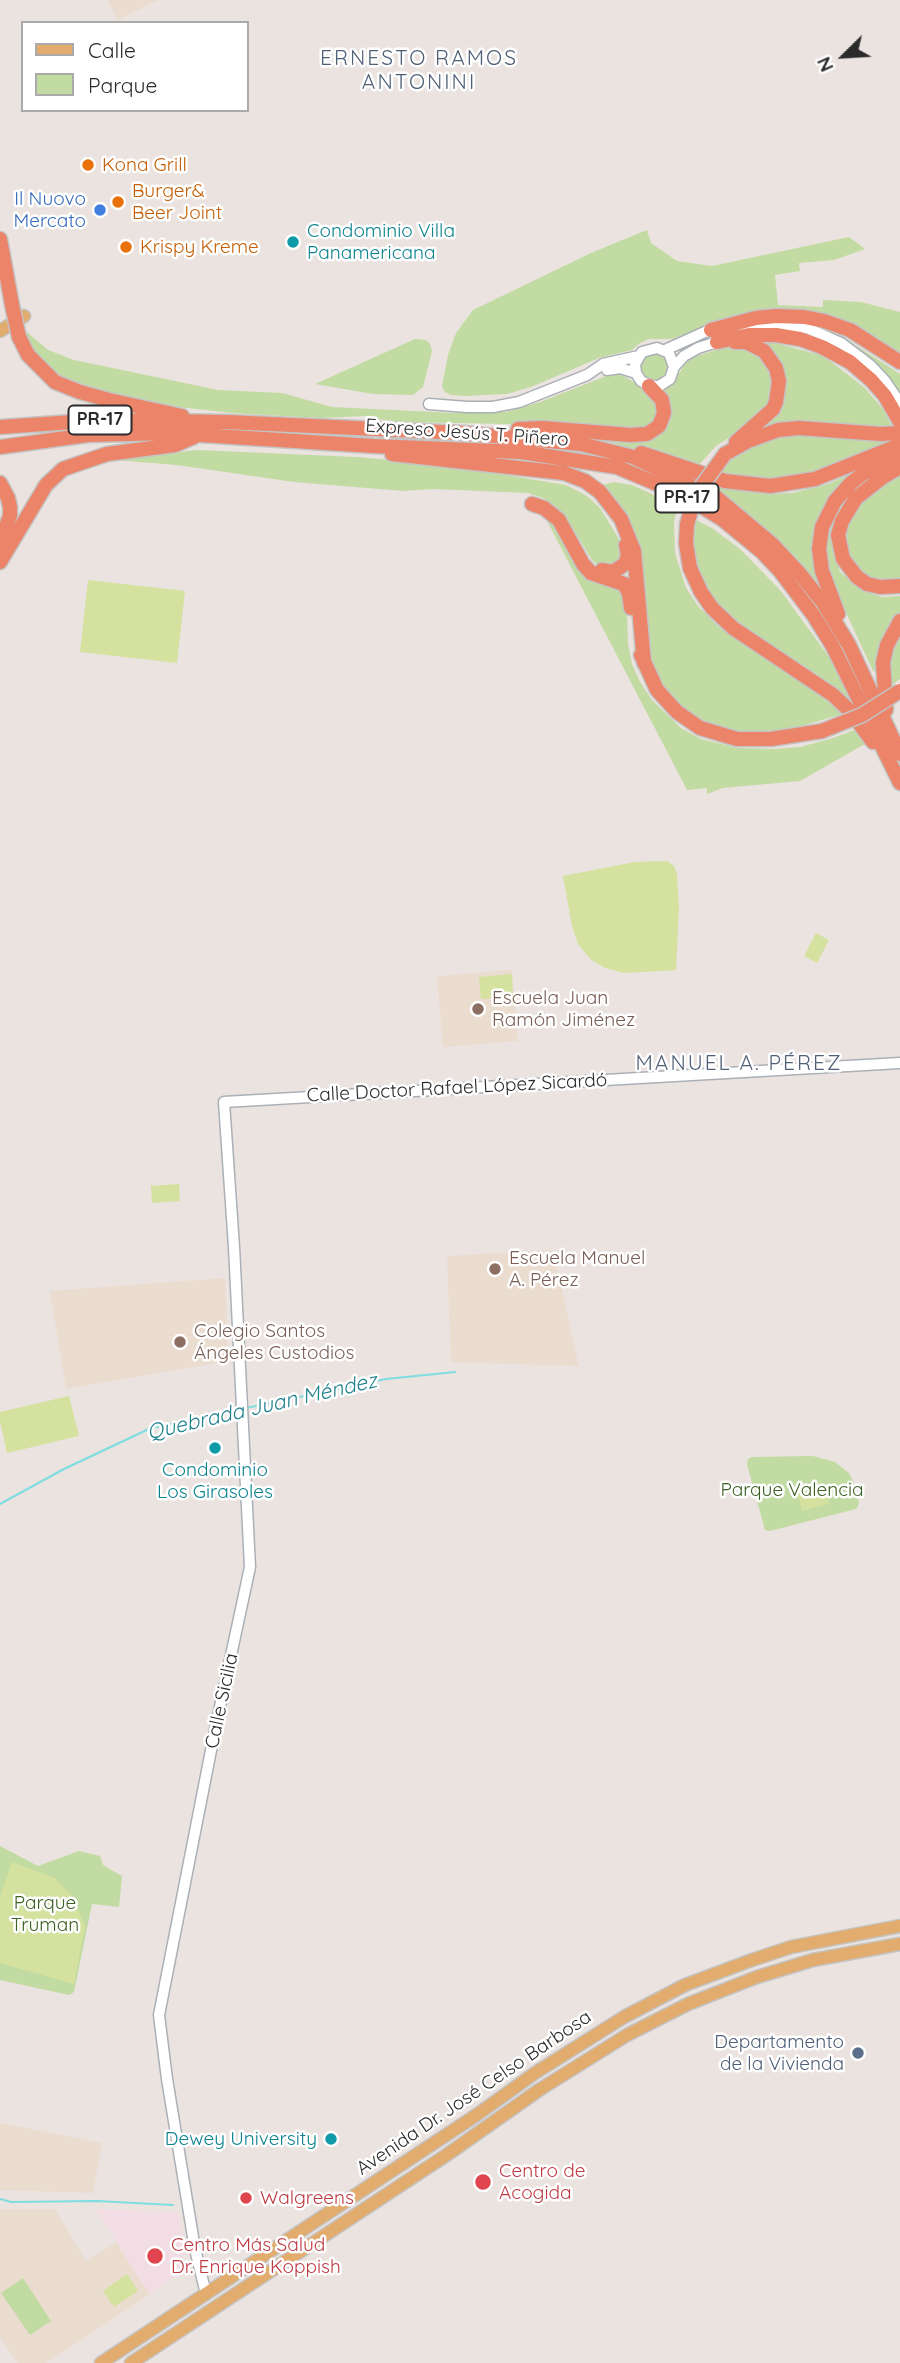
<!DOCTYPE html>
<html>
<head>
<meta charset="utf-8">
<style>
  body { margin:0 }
  #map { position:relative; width:900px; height:2363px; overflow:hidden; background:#ebe3df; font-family:Quicksand,sans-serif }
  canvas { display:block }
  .legend { position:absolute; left:21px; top:21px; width:228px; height:91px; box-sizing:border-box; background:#fff; border:2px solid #aaa; margin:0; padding:9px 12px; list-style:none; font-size:21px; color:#2b2b2b }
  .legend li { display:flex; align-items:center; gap:14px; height:35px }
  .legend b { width:35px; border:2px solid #aaa }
  .north { position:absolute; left:809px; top:21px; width:70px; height:70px; -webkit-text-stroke:5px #fff; paint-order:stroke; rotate:246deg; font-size:19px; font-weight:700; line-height:28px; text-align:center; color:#2b2b2b }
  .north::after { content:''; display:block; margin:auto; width:24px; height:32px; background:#2b2b2b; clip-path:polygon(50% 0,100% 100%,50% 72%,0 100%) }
</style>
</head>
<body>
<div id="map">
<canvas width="900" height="2363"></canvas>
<ul class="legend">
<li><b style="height:9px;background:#e1ac6e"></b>Calle</li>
<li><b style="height:19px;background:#c2dba2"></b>Parque</li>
</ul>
<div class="north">N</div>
</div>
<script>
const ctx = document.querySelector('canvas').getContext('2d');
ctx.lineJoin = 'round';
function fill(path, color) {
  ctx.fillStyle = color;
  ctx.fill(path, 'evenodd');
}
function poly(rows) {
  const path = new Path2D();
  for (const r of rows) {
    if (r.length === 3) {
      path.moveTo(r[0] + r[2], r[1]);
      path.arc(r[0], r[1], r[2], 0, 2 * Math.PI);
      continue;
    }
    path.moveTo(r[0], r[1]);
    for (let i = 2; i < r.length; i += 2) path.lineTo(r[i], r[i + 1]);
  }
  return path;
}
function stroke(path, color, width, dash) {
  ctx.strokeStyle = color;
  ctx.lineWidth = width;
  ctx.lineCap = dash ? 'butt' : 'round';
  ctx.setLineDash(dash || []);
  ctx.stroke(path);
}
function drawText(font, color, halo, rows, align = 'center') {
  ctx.font = font + ' Quicksand,sans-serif';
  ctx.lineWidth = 5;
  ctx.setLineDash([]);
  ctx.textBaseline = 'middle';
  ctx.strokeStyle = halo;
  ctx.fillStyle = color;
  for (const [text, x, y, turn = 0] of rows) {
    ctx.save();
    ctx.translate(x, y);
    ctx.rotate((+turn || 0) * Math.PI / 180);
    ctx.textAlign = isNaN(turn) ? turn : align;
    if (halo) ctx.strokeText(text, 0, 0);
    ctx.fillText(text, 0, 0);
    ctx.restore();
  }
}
fill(poly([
  [108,0,158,0,118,20],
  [512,970,518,1041,443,1047,437,976],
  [553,1250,579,1366,451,1362,447,1256],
  [225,1278,228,1361,66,1389,50,1291],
  [0,2123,102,2143,93,2193,0,2190],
  [0,2209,55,2209,86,2261,116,2242,150,2294,46,2363,18,2363,0,2338]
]), '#ebdcd0');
fill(poly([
  [95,2209,178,2212,186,2250,180,2273,150,2294]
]), '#f1dde3');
fill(poly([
  [647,230,651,243,677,261,712,266,849,237,865,249,834,260,799,263,800,271,775,275,778,305,823,307,823,300,861,302,900,312,900,359,852,328,727,318,672,339,649,339,640,343,632,350,599,358,531,387,507,394,465,396,451,395,445,392,442,386,448,355,456,333,473,310,591,253],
  [21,327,48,350,74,360,218,390,282,393,332,407,454,413,506,412,540,402,614,373,624,376,643,388,657,402,658,412,655,420,647,428,637,429,557,425,405,422,376,419,366,416,320,418,231,413,137,402,79,389,43,369],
  [834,334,843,337,900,374,900,399],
  [415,339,426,340,430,344,432,351,423,387,413,395,373,394,315,384],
  [759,341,775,343,820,355,834,364,865,388,883,409,893,428,762,428,780,392],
  [725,347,739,347,760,358,771,377,772,390,765,408,732,436,716,446,697,467,605,441,605,438,652,435,662,391,672,385,685,364,694,357],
  [654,367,13],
  [800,434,883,442,885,444,827,470,784,482,715,475,732,457,768,438],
  [198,450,356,457,439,464,566,485,587,496,600,508,619,539,624,557,621,564,600,567,592,560,566,517,555,506,543,498,528,493,433,489,403,491,294,482,177,465,115,460,128,457],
  [879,461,857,475,814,550,814,567,818,579,815,582,773,535,739,506,707,486,711,480,765,494,792,493,828,484],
  [900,475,900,582,889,585,860,575,843,549,845,523,851,512,881,485],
  [614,482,632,485,678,506,674,522,675,553,686,588,698,606,718,626,748,648,801,680,845,713,796,728,768,733,736,732,717,728,692,717,668,698,650,669,626,515,617,501,600,486],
  [864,482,865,482,835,529,834,551,840,572,864,591,882,597,900,596,900,618,879,671,876,672,873,671,830,578,826,563,826,533,844,496],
  [525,506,534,507,550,517,577,561,622,590,627,611,628,644,632,664,640,682,652,700,681,728,701,739,738,748,773,749,800,747,833,738,857,729,868,745,863,745,800,781,723,788,707,794,707,788,687,790,546,519],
  [694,519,712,528,740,549,781,591,829,657,856,708,739,625,713,601,697,565,693,536],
  [900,635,900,679,889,687,889,669,891,652],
  [813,1456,835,1462,849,1473,853,1481,859,1503,858,1506,856,1509,770,1531,765,1530,747,1464,748,1459,752,1457],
  [0,1846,38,1866,79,1851,100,1856,103,1865,122,1876,119,1907,92,1904,74,1992,69,1995,0,1980],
  [23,2278,51,2321,30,2335,1,2293]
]), '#c2dba2');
fill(poly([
  [88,580,185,591,177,663,80,652],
  [667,861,674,866,677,874,679,907,676,970,624,973,605,968,590,959,578,944,572,926,563,876,635,862],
  [816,933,829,940,817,963,804,956],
  [512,974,513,997,481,999,479,977],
  [179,1184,180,1201,152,1203,151,1186],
  [69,1396,79,1436,7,1453,0,1422,0,1412],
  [824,1488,829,1504,802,1511,798,1495],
  [12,1862,55,1878,72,1896,85,1926,74,1984,0,1963,0,1897],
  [127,2274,138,2291,114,2307,103,2291]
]), '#d4e19f');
stroke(poly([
  [246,1408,386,1379,455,1372],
  [0,1504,64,1469,151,1428,237,1410],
  [0,2199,11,2202,97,2201,173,2205]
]), '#7edde1', 2);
const minor = poly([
  [744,326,764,325,807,328,841,343,870,365,885,381,900,403],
  [665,350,707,331,717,329],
  [674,367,669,353,657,348,642,352,635,364,636,373,641,381,651,386,659,386,670,379,674,367,684,356,698,348,717,342],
  [607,370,620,368,636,373],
  [429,404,467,407,493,407,519,402,587,375,603,364,639,356],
  [206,2294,195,2249,167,2079,159,2015,215,1730,250,1567,234,1247,224,1102,900,1063]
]);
const major = poly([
  [0,331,24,316],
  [101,2363,478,2114,535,2073,624,2017,685,1985,752,1960,791,1947,900,1926],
  [131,2363,448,2154,539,2090,627,2035,688,2004,757,1977,813,1960,900,1944]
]);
const highway = poly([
  [0,239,12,305],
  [711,330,756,318,776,316,804,317,824,321,850,330,900,362],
  [19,337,28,355,55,382,80,392,109,400,182,416],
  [717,342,749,335,776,335,800,339,822,347,850,362,871,380,885,396,900,422],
  [735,342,746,342,764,351,776,368,779,381,776,402,773,409,736,442],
  [0,427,102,420,227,422,463,433,581,444,633,457,716,497,772,544,800,574,824,604,849,645,900,754],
  [518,429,543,428,630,435,647,434,659,426,664,413,662,400,649,386],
  [0,447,88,435,169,433,373,446,521,452,617,467,683,495,722,519,761,551,780,571,814,616,832,645,900,783],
  [641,453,725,481,770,486,815,479,900,445],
  [392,454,564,473,585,481,600,492,621,519,634,551,644,663],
  [725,454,748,441,778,430,799,428,881,434,900,433],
  [900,467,883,477,856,498,842,521,838,535,843,559,857,577,867,584,880,587,900,586],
  [0,483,8,498,10,507,10,516,0,542],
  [532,504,544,508,559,520,583,564,591,573,624,584,629,593,631,608],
  [686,543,690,568,701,592,712,608,733,628,833,695,851,712,873,742],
  [0,562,46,485,63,469,107,454,175,445,194,437],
  [602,570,613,572,625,564,628,556,626,545],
  [838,614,822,571,819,549,822,527,835,501,851,483,864,473,900,457],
  [641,655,657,690,677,712,700,728,737,739,771,739,822,731],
  [886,710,883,662,887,645,900,621]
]);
stroke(minor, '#abb0b6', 13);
stroke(major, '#c4c4c4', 15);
stroke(highway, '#c4c4c4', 17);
stroke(minor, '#fff', 10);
stroke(major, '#e1ac6e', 12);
stroke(highway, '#ec8469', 14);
const highwayBridge = poly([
  [12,305,19,337],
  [686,543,687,524,696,494,725,454],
  [822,731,862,715,900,691]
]);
stroke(highwayBridge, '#c4c4c4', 17, []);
stroke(highwayBridge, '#ec8469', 14);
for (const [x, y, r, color] of [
  [88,165,7,"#e8710a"],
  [118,202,7,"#e8710a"],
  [100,210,7,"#3f7fe0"],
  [293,242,7,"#0f9aa8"],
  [126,247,7,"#e8710a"],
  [478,1009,7,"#8d6e63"],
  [495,1269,7,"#8d6e63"],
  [180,1342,7,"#8d6e63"],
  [215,1448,7,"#0f9aa8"],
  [858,2053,7,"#5c6f8a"],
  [331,2139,7,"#0f9aa8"],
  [483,2182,9,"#e0444e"],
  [246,2198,7,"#e0444e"],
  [155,2256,9,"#e0444e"]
]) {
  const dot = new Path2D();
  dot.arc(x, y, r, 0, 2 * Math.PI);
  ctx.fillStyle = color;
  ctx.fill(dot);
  stroke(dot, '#fff', 2.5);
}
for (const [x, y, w] of [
  [100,420,63],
  [687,498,63]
]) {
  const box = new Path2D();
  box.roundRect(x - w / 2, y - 14.5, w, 29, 5);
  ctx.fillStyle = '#fff';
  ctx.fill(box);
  stroke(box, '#2b2b2b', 2);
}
drawText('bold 18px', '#2b2b2b', null, [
  ["PR-17",100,420],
  ["PR-17",687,498]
]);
drawText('19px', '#c56008', '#fff', [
  ["Kona Grill",102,165],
  ["Burger&",132,191],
  ["Beer Joint",132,213],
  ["Krispy Kreme",140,247]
], 'left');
drawText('19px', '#366cbe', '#fff', [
  ["Il Nuovo",86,199],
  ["Mercato",86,221]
], 'right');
drawText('19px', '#0d838f', '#fff', [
  ["Condominio Villa",307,231],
  ["Panamericana",307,253],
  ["Condominio",215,1470,"center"],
  ["Los Girasoles",215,1492,"center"],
  ["Dewey University",317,2139,"right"]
], 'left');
drawText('19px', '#2b2b2b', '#fff', [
  ["Expreso Jesús T. Piñero",467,433,4],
  ["Calle Doctor Rafael López Sicardó",457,1088,-3],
  ["Calle Sicilia",222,1701,-78],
  ["Avenida Dr. José Celso Barbosa",474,2093,-34]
]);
drawText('19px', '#785e54', '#fff', [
  ["Escuela Juan",492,998],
  ["Ramón Jiménez",492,1020],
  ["Escuela Manuel",509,1258],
  ["A. Pérez",509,1280],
  ["Colegio Santos",194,1331],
  ["Ángeles Custodios",194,1353]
], 'left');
drawText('19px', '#3d6023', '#fff', [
  ["Parque Valencia",792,1490],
  ["Parque",45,1903],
  ["Truman",45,1925]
]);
drawText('19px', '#4e5e75', '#fff', [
  ["Departamento",844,2042],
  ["de la Vivienda",844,2064]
], 'right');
drawText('19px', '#be3a42', '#fff', [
  ["Centro de",499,2171],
  ["Acogida",499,2193],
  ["Walgreens",260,2198],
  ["Centro Más Salud",171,2245],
  ["Dr. Enrique Koppish",171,2267]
], 'left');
ctx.letterSpacing = '2px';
drawText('21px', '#506077', '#fff', [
  ["ERNESTO RAMOS",419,59],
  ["ANTONINI",419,83],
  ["MANUEL A. PÉREZ",739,1064]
]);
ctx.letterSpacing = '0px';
drawText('italic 21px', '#1d808d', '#fff', [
  ["Quebrada Juan Méndez",262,1407,-13]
]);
</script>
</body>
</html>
